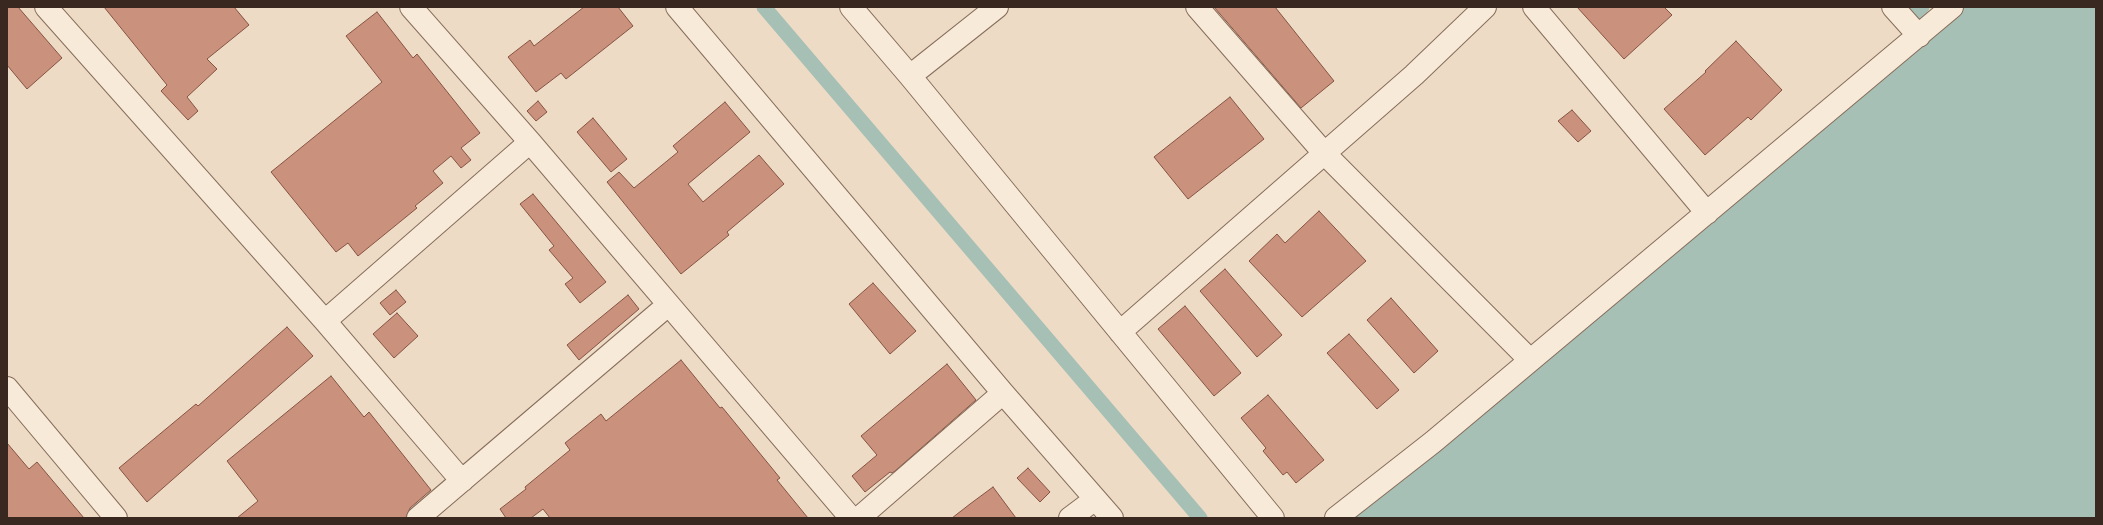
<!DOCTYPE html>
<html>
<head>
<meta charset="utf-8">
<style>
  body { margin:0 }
  #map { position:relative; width:2103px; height:525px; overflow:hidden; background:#eddbc5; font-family:Literata,serif }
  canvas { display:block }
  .frame { position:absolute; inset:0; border:8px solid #38281f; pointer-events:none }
</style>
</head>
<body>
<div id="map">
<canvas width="2103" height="525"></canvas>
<div class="frame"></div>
</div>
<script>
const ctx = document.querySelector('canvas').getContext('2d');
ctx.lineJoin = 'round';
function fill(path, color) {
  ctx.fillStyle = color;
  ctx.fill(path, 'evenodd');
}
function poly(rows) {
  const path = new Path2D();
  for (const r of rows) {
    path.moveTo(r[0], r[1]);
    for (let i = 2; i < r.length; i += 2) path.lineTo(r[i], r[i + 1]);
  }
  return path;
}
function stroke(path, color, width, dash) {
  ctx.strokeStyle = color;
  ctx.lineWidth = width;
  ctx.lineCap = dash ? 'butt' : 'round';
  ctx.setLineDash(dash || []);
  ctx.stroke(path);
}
const water = poly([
  [1959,7,2096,7,2096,518,1349,518,1959,7]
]);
fill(water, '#a7c0b5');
stroke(water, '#6e8f81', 1);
stroke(poly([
  [764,7,1200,518],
  [1908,20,1922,7]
]), '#a7c0b5', 15);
const building = poly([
  [7,7,18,7,62,58,27,89,7,65,7,7],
  [104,7,234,7,249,25,207,59,217,69,187,97,198,111,188,120,161,91,167,85,104,7],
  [584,7,618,7,633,26,566,79,561,73,536,92,508,57,530,40,534,46,584,7],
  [1214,7,1275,7,1334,81,1301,108,1214,7],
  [1577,7,1664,7,1672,15,1624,59,1577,7],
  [377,12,413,58,417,54,480,133,461,148,471,160,461,168,451,156,433,171,443,183,415,206,417,208,358,256,348,243,336,252,271,172,382,82,346,36,377,12],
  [1736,41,1782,90,1751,120,1748,117,1705,155,1664,109,1706,72,1705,71,1736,41],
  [1230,97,1264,139,1188,199,1154,157,1230,97],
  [538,101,547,112,536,121,527,111,538,101],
  [725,102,750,132,688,184,703,202,759,155,784,184,727,232,729,235,681,274,607,182,619,172,634,188,678,152,673,146,725,102],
  [1572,110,1591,131,1578,142,1558,121,1572,110],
  [593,118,627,159,611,172,577,132,593,118],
  [533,194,606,282,580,303,565,284,573,278,549,250,554,246,520,204,533,194],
  [1319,211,1366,261,1302,317,1249,261,1277,234,1285,243,1319,211],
  [1225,269,1282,335,1257,357,1200,291,1225,269],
  [873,283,916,331,890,354,849,304,873,283],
  [396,290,406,302,390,315,380,303,396,290],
  [628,295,639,309,579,360,567,345,628,295],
  [1391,298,1438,351,1414,373,1367,320,1391,298],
  [1185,306,1241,373,1214,396,1158,329,1185,306],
  [397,313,418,336,394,358,373,334,397,313],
  [287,327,313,356,147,502,119,468,196,404,198,406,287,327],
  [1349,334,1399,390,1377,409,1327,353,1349,334],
  [681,360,720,408,722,407,780,478,777,480,808,518,550,518,543,509,531,518,506,518,500,509,526,489,525,487,570,450,565,443,601,414,606,421,681,360],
  [947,364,976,400,895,471,892,473,890,472,865,492,852,476,877,455,861,436,947,364],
  [331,376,364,417,369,412,431,490,410,508,406,518,237,518,258,501,227,461,331,376],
  [1268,395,1324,460,1296,483,1287,472,1283,475,1263,451,1266,448,1241,418,1268,395],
  [7,443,29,469,37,462,84,518,7,518,7,443],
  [1028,468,1050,492,1040,502,1017,478,1028,468],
  [993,487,1016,518,952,518,970,504,993,487]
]);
fill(building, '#ca917c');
stroke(building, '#865342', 1);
const minor = poly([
  [46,7,325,321,462,481],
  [411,7,530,142,851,518],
  [677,7,1003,393,1112,518],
  [851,7,910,76,1273,518],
  [1197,7,1324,153,1530,360],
  [1534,7,1707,213],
  [1893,7,1919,36],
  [910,76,997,7],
  [325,321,530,142],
  [1120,332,1414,75,1485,7],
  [7,388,116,518],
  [418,518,668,305],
  [859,518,1003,393],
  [1070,518,1094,500],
  [1336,518,1433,442,1952,7]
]);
stroke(minor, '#876d5c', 24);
stroke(minor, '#f8ead8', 22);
</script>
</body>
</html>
